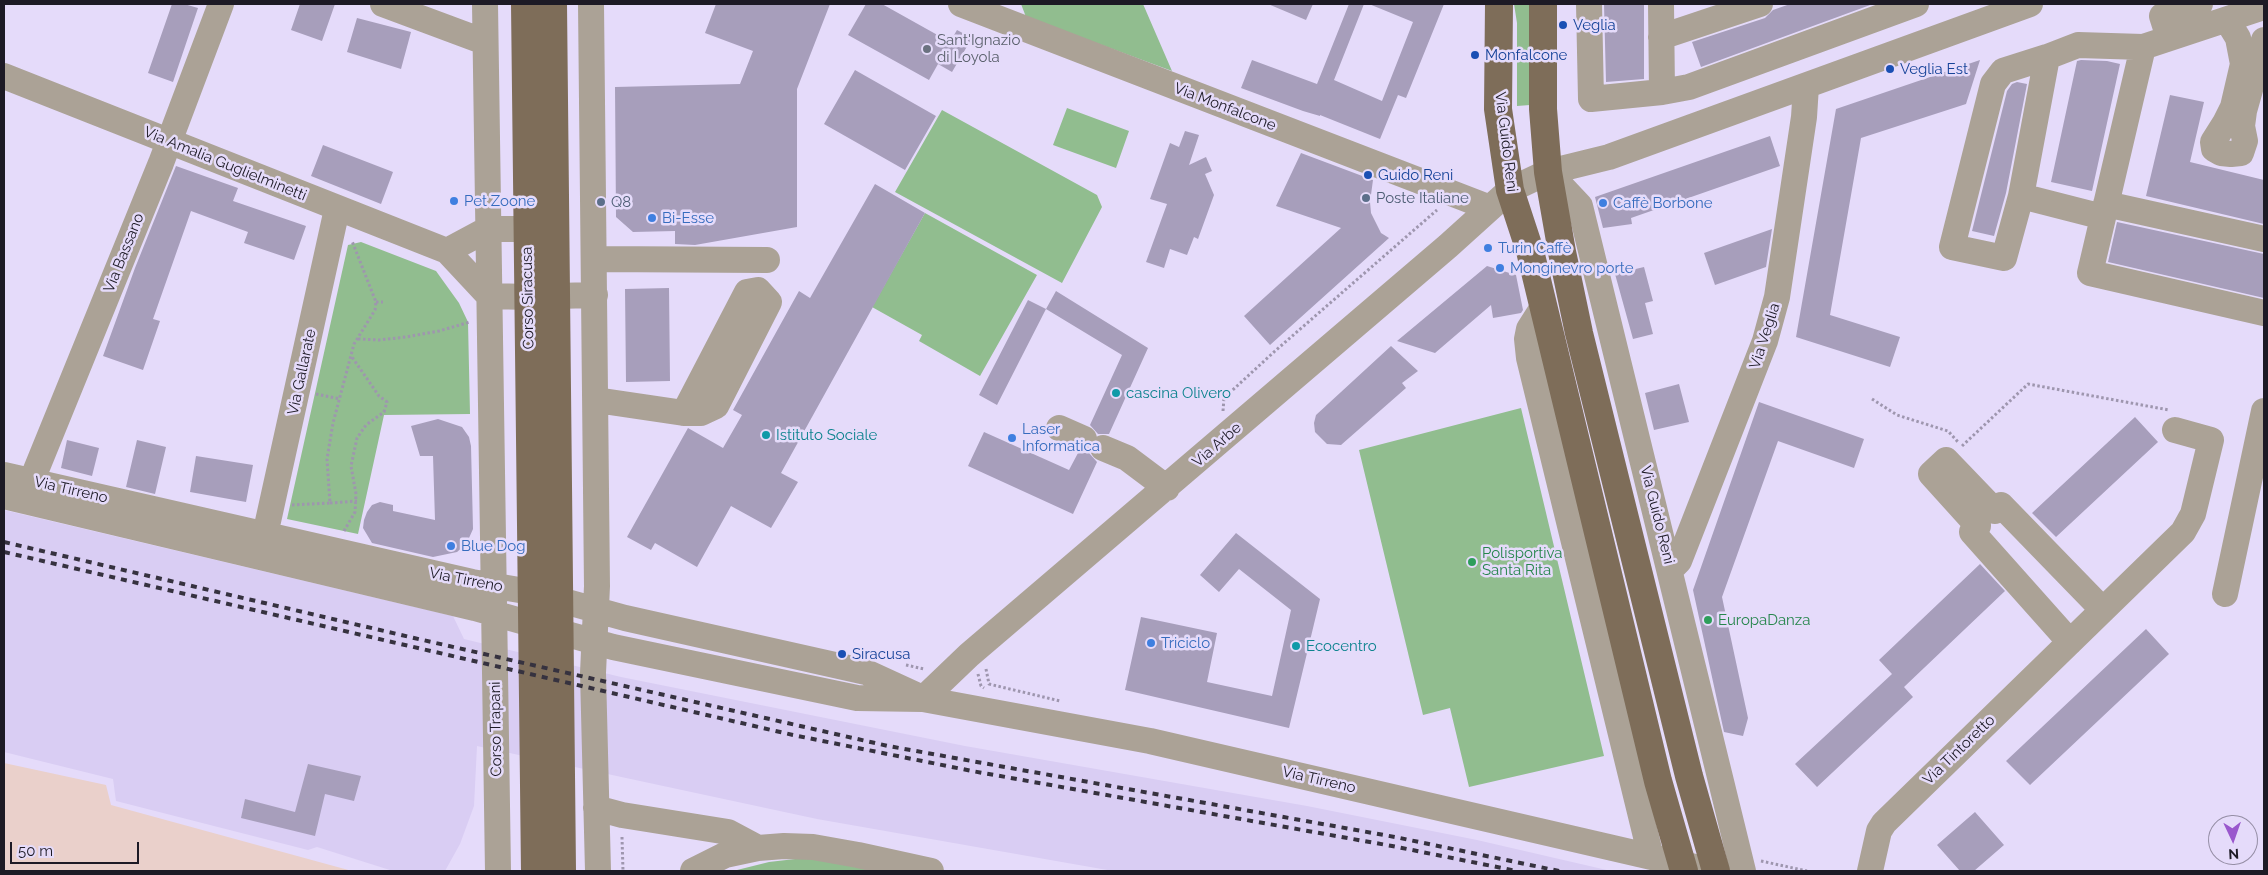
<!DOCTYPE html>
<html>
<head>
<meta charset="utf-8">
<style>
  body { margin:0 }
  #map { position:relative; width:2268px; height:875px; overflow:hidden; background:#e5dbfa; font-family:Raleway,sans-serif }
  canvas { display:block }
  .frame { position:absolute; inset:0; border:5px solid #1d1a25; pointer-events:none }
  .north { position:absolute; left:2208px; top:815px; width:50px; height:50px; box-sizing:border-box; background:#e5dbfa; border:1px solid #958ea5; border-radius:50%; rotate:177deg; font-size:14px; font-weight:700; line-height:20px; text-align:center; color:#1d1a25 }
  .north::after { content:''; display:block; margin:auto; width:18px; height:22px; background:#9a58cd; clip-path:polygon(50% 0,100% 100%,50% 72%,0 100%) }
  .scale { position:absolute; left:10px; top:842px; width:129px; height:22px; box-sizing:border-box; border:2px solid #1d1a25; border-top:0; padding-left:6px; font-size:15px; line-height:18px; white-space:nowrap; color:#1d1a25; -webkit-text-stroke:4px #e5dbfa; paint-order:stroke }
</style>
</head>
<body>
<div id="map">
<canvas width="2268" height="875"></canvas>
<div class="frame"></div>
<div class="north">N</div>
<div class="scale">50 m</div>
</div>
<script>
const ctx = document.querySelector('canvas').getContext('2d');
ctx.lineJoin = 'round';
function fill(path, color) {
  ctx.fillStyle = color;
  ctx.fill(path, 'evenodd');
}
function poly(rows) {
  const path = new Path2D();
  for (const r of rows) {
    path.moveTo(r[0], r[1]);
    for (let i = 2; i < r.length; i += 2) path.lineTo(r[i], r[i + 1]);
  }
  return path;
}
function stroke(path, color, width, dash) {
  ctx.strokeStyle = color;
  ctx.lineWidth = width;
  ctx.lineCap = dash ? 'butt' : 'round';
  ctx.setLineDash(dash || []);
  ctx.stroke(path);
}
function drawText(font, color, halo, rows, align = 'center') {
  ctx.font = font + ' Raleway,sans-serif';
  ctx.lineWidth = 5;
  ctx.setLineDash([]);
  ctx.textBaseline = 'middle';
  ctx.strokeStyle = halo;
  ctx.fillStyle = color;
  for (const [text, x, y, turn = 0] of rows) {
    ctx.save();
    ctx.translate(x, y);
    ctx.rotate((+turn || 0) * Math.PI / 180);
    ctx.textAlign = isNaN(turn) ? turn : align;
    if (halo) ctx.strokeText(text, 0, 0);
    ctx.fillText(text, 0, 0);
    ctx.restore();
  }
}
fill(poly([
  [4,763,106,785,111,805,352,871,4,871]
]), '#ead0cb');
fill(poly([
  [4,510,453,616,464,639,621,677,965,746,1307,806,1477,840,1611,871,1113,871,817,819,477,746,474,806,460,844,445,871,393,871,317,847,308,850,116,801,113,779,4,752]
]), '#d9cdf3');
fill(poly([
  [1021,4,1143,4,1172,71,1026,17],
  [1514,4,1530,4,1530,105,1517,106,1517,23],
  [1067,108,1129,131,1116,168,1053,145],
  [942,110,1097,195,1102,207,1062,283,895,192],
  [925,213,1037,275,980,376,919,341,922,335,872,307],
  [361,242,436,271,459,303,468,322,470,414,384,415,358,534,287,519,348,245],
  [1521,408,1604,756,1469,787,1450,708,1423,715,1359,450],
  [795,859,815,859,893,871,733,871,769,862]
]), '#91bd8f');
fill(poly([
  [172,4,184,4,198,8,173,82,148,73],
  [300,4,335,4,322,41,291,30],
  [716,4,830,4,797,89,797,227,695,245,675,244,675,231,633,232,616,217,615,87,740,84,753,51,705,33],
  [866,4,882,4,950,42,957,30,972,38,952,72,938,64,929,80,848,35],
  [1268,4,1313,4,1306,20],
  [1349,4,1364,4,1334,80,1382,101,1413,22,1369,4,1444,4,1406,98,1398,95,1380,139,1320,115,1320,116,1303,111,1241,88,1252,60,1317,84],
  [1604,4,1644,4,1644,79,1606,82],
  [1790,4,1873,4,1701,67,1692,42,1765,18,1773,10],
  [357,18,411,32,401,69,347,52],
  [1980,60,1966,104,1861,138,1830,315,1900,337,1890,367,1796,337,1836,109],
  [2081,60,2107,61,2120,64,2092,191,2051,182,2077,61],
  [855,70,936,116,905,170,824,124],
  [2017,82,2027,84,2006,193,1994,236,1972,231,2007,91,2012,84],
  [2170,95,2204,102,2190,162,2264,180,2264,224,2146,196],
  [1185,131,1199,135,1189,165,1206,157,1212,171,1205,174,1214,195,1198,239,1194,237,1187,255,1170,249,1164,268,1146,262,1167,204,1150,199,1170,143,1179,147],
  [1770,136,1780,166,1631,218,1632,224,1603,228,1595,197],
  [323,145,393,172,381,204,311,176],
  [1301,153,1373,180,1370,202,1371,213,1381,233,1389,238,1270,345,1244,316,1341,228,1276,206],
  [176,166,238,188,233,201,306,226,294,260,244,243,248,232,191,211,153,319,160,321,143,370,103,356,135,268],
  [875,184,925,213,781,473,798,482,771,528,731,506,697,567,655,543,651,550,627,537,688,428,723,448,742,415,733,410,799,291,810,298],
  [2117,222,2264,254,2264,298,2108,262],
  [1772,229,1766,267,1715,285,1704,253],
  [1487,266,1516,275,1523,310,1521,313,1493,318,1491,305,1435,353,1397,341],
  [1644,267,1653,301,1645,303,1653,334,1633,339,1615,274],
  [669,288,670,381,626,382,625,289],
  [1056,291,1148,348,1109,434,1098,434,1090,425,1122,355,1046,309],
  [1028,300,1046,309,997,405,979,395],
  [1391,346,1418,371,1402,383,1406,388,1341,445,1327,444,1315,432,1314,423,1316,415],
  [1679,384,1689,422,1654,430,1645,393],
  [1759,402,1864,439,1854,468,1778,441,1722,597,1748,718,1743,736,1724,732,1693,590],
  [2135,417,2158,442,2056,537,2032,513],
  [438,419,462,427,469,437,471,446,473,529,469,538,465,545,457,552,433,557,372,543,363,528,364,520,367,512,372,505,380,502,393,505,393,511,435,520,433,456,420,456,411,426],
  [984,432,1069,470,1078,453,1089,453,1097,462,1073,514,968,466],
  [67,440,99,448,92,476,61,468],
  [137,440,166,447,155,494,126,487],
  [196,456,253,465,246,502,190,492],
  [1236,533,1320,599,1289,728,1125,690,1141,617,1217,633,1207,682,1272,696,1291,610,1239,569,1219,592,1200,575],
  [1980,564,2005,591,1904,687,1913,697,1817,787,1795,764,1892,674,1879,660],
  [2146,629,2169,654,2030,785,2006,761],
  [308,764,361,776,354,801,325,794,315,836,241,818,245,799,295,812],
  [1975,812,2004,845,1974,871,1960,871,1937,845]
]), '#a79ebb');
stroke(poly([
  [376,302,383,302],
  [358,339,379,340,406,337,439,331,470,322],
  [316,394,340,399],
  [1872,399,1897,415,1948,431,1958,442],
  [1223,411,1224,398,1275,351,1437,210],
  [1962,446,2028,384,2169,410],
  [330,503,357,501],
  [292,505,330,503,327,459,333,423,354,344,375,310,376,302,352,241],
  [344,531,355,512,356,494,351,466,357,438,366,425,384,412,387,402,379,396,352,357],
  [906,665,924,669],
  [986,669,989,684,1060,701],
  [978,674,981,686,984,688],
  [622,837,623,871],
  [1761,861,1807,871]
]), '#9e96ae', 3, [2.5, 2.5]);
stroke(poly([
  [383,4,485,42],
  [485,4,498,871],
  [591,4,597,586,593,673,598,871],
  [961,4,1490,208],
  [1589,4,1591,99,1662,92,1661,4],
  [2264,7,2143,47,2090,273,2264,313],
  [2227,20,2238,38,2243,64,2233,107,2225,123,2213,142,2214,149,2221,153,2231,154,2241,153,2245,141,2242,126,2244,111,2264,40],
  [1661,37,1760,4],
  [2169,38,2162,16,2200,4],
  [2047,57,2003,71,1993,84,1952,247,2004,258,2021,196,2047,57,2078,45,2143,47],
  [4,76,447,251,489,296,528,297],
  [1662,92,1689,87,1916,4],
  [1548,172,1580,206,1743,871],
  [2021,196,2103,217],
  [2106,204,2264,239],
  [447,251,488,229,527,229],
  [595,259,767,260],
  [556,296,595,295],
  [1543,307,1529,329,1527,339,1529,358,1651,857],
  [596,400,684,413,701,413,716,406,769,302,758,290,747,292,684,413],
  [1059,428,1084,439],
  [1103,448,1127,458,1167,488],
  [4,475,472,582,531,592,625,618,866,672,916,695],
  [4,496,475,608,613,647,857,698,923,699,1150,741,1712,871],
  [27,499,36,470,161,163,221,4],
  [265,535,337,209],
  [1670,570,1679,561,1765,341,1777,297,1804,117,1806,86],
  [2225,594,2264,411],
  [2070,642,1972,532,1978,526,1931,474,1946,460,1995,511,2001,505,2103,610],
  [923,699,969,655,1448,246,1510,190,1548,172,1609,157,2030,4],
  [596,808,622,815,728,832,758,848],
  [693,871,725,855,758,848,784,846,813,847,858,855,931,871],
  [1870,871,1879,831,1884,823,2183,532,2193,514,2211,440,2175,430]
]), '#aba296', 26);
stroke(poly([
  [525,4,535,871],
  [553,4,562,871],
  [1499,4,1498,109,1510,190,1530,251,1658,781,1684,871],
  [1543,4,1543,109,1548,172,1562,252,1579,333,1689,776,1716,871]
]), '#7e6d59', 28);
stroke(poly([
  [4,542,414,638,888,746,1395,837,1559,871],
  [4,552,793,735,972,771,1392,846,1517,871]
]), '#36323f', 4, [6, 6]);
for (const [x, y, r, color] of [
  [1563,25,5,"#1a4fb4"],
  [927,49,5,"#6b7280"],
  [1475,55,5,"#1a4fb4"],
  [1890,69,5,"#1a4fb4"],
  [1368,175,5,"#1a4fb4"],
  [1366,198,5,"#5c6f8a"],
  [454,201,5,"#3f7fe0"],
  [601,202,5,"#5c6f8a"],
  [1603,203,5,"#3f7fe0"],
  [652,218,5,"#3f7fe0"],
  [1488,248,5,"#3f7fe0"],
  [1500,268,5,"#3f7fe0"],
  [1116,393,5,"#0f9aa8"],
  [766,435,5,"#0f9aa8"],
  [1012,438,5,"#3f7fe0"],
  [451,546,5,"#3f7fe0"],
  [1472,562,5,"#2e9e5b"],
  [1708,620,5,"#2e9e5b"],
  [1151,643,5,"#3f7fe0"],
  [1296,646,5,"#0f9aa8"],
  [842,654,5,"#1a4fb4"]
]) {
  const dot = new Path2D();
  dot.arc(x, y, r, 0, 2 * Math.PI);
  ctx.fillStyle = color;
  ctx.fill(dot);
  stroke(dot, '#e5dbfa', 2);
}
drawText('15px', '#164399', '#e5dbfa', [
  ["Veglia",1573,25],
  ["Monfalcone",1485,55],
  ["Veglia Est",1900,69],
  ["Guido Reni",1378,175],
  ["Siracusa",852,654]
], 'left');
drawText('15px', '#5b616d', '#e5dbfa', [
  ["Sant'Ignazio",937,40],
  ["di Loyola",937,57]
], 'left');
drawText('15px', '#1d1a25', '#e5dbfa', [
  ["Via Monfalcone",1225,107,21],
  ["Via Guido Reni",1506,142,83],
  ["Via Amalia Guglielminetti",225,164,22],
  ["Via Bassano",124,253,-68],
  ["Corso Siracusa",528,298,-91],
  ["Via Veglia",1765,336,-72],
  ["Via Gallarate",302,372,-78],
  ["Via Arbe",1217,445,-41],
  ["Via Tirreno",71,490,13],
  ["Via Guido Reni",1657,515,76],
  ["Via Tirreno",466,580,11],
  ["Corso Trapani",496,729,-91],
  ["Via Tintoretto",1959,750,-44],
  ["Via Tirreno",1319,780,13]
]);
drawText('15px', '#4e5e75', '#e5dbfa', [
  ["Poste Italiane",1376,198],
  ["Q8",611,202]
], 'left');
drawText('15px', '#366cbe', '#e5dbfa', [
  ["Pet Zoone",464,201],
  ["Caffè Borbone",1613,203],
  ["Bi-Esse",662,218],
  ["Turin Caffè",1498,248],
  ["Monginevro porte",1510,268],
  ["Laser",1022,429],
  ["Informatica",1022,446],
  ["Blue Dog",461,546],
  ["Triciclo",1161,643]
], 'left');
drawText('15px', '#0d838f', '#e5dbfa', [
  ["cascina Olivero",1126,393],
  ["Istituto Sociale",776,435],
  ["Ecocentro",1306,646]
], 'left');
drawText('15px', '#27864d', '#e5dbfa', [
  ["Polisportiva",1482,553],
  ["Santa Rita",1482,570],
  ["EuropaDanza",1718,620]
], 'left');
</script>
</body>
</html>
